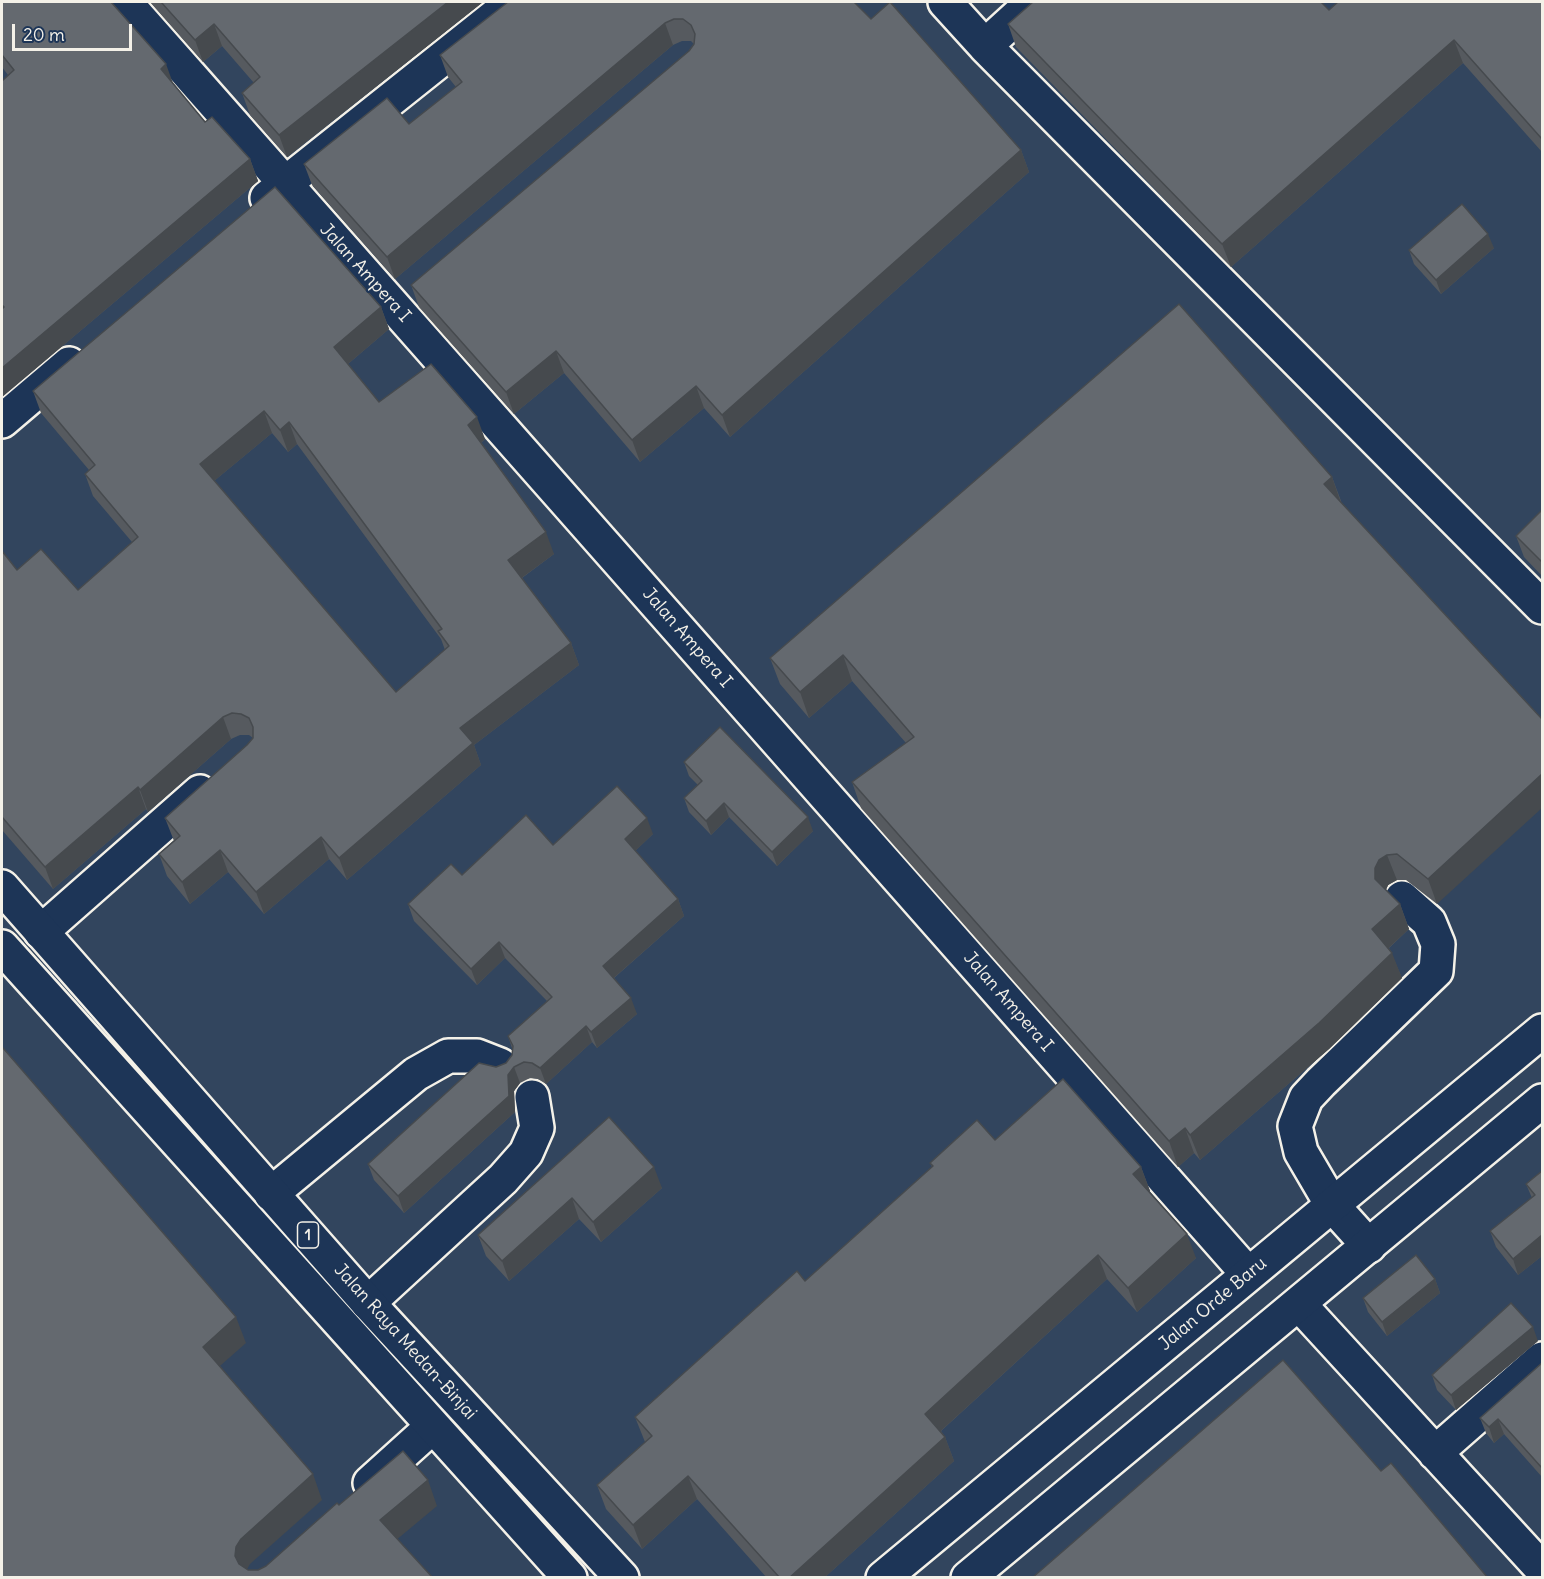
<!DOCTYPE html>
<html>
<head>
<meta charset="utf-8">
<style>
  body { margin:0 }
  #map { position:relative; width:1544px; height:1579px; overflow:hidden; background:#32455e; font-family:Delius,sans-serif }
  canvas { display:block }
  .frame { position:absolute; inset:0; border:3px solid #f4f1e8; pointer-events:none }
  .scale { position:absolute; left:12px; top:24px; width:120px; height:27px; box-sizing:border-box; border:3px solid #f4f1e8; border-top:0; padding-left:8px; font-size:18px; line-height:21px; white-space:nowrap; color:#f4f1e8; -webkit-text-stroke:4px #1d3557; paint-order:stroke }
</style>
</head>
<body>
<div id="map">
<canvas width="1544" height="1579"></canvas>
<div class="frame"></div>
<div class="scale">20 m</div>
</div>
<script>
const ctx = document.querySelector('canvas').getContext('2d');
ctx.lineJoin = 'round';
function poly(rows) {
  const path = new Path2D();
  for (const r of rows) {
    path.moveTo(r[0], r[1]);
    for (let i = 2; i < r.length; i += 2) path.lineTo(r[i], r[i + 1]);
  }
  return path;
}
function stroke(path, color, width, dash) {
  ctx.strokeStyle = color;
  ctx.lineWidth = width;
  ctx.lineCap = dash ? 'butt' : 'round';
  ctx.setLineDash(dash || []);
  ctx.stroke(path);
}
function fill(path, color) {
  ctx.fillStyle = color;
  ctx.fill(path, 'evenodd');
}
function drawText(font, color, halo, rows, align = 'center') {
  ctx.font = font + ' Delius,sans-serif';
  ctx.lineWidth = 4.5;
  ctx.setLineDash([]);
  ctx.textBaseline = 'middle';
  ctx.strokeStyle = halo;
  ctx.fillStyle = color;
  for (const [text, x, y, turn = 0] of rows) {
    ctx.save();
    ctx.translate(x, y);
    ctx.rotate((+turn || 0) * Math.PI / 180);
    ctx.textAlign = isNaN(turn) ? turn : align;
    if (halo) ctx.strokeText(text, 0, 0);
    ctx.fillText(text, 0, 0);
    ctx.restore();
  }
}
const minor = poly([
  [125,2,1248,1274],
  [945,2,985,46,1542,607],
  [985,46,1033,2],
  [267,198,513,2],
  [2,421,69,364],
  [41,932,200,792],
  [271,1194,416,1074,448,1056,477,1056,500,1065],
  [1369,1246,1332,1205,1301,1152,1295,1126,1306,1098,1321,1082,1436,971,1438,944,1429,922,1402,898],
  [368,1303,503,1179,526,1153,537,1128,532,1097],
  [1299,1304,1542,1569],
  [1435,1453,1542,1359],
  [370,1483,432,1427]
]);
const major = poly([
  [883,1578,1542,1031],
  [968,1578,1542,1101]
]);
const highway = poly([
  [2,887,368,1303,622,1578],
  [2,947,570,1578]
]);
stroke(minor, '#f4f1e8', 38);
stroke(major, '#f4f1e8', 38);
stroke(highway, '#f4f1e8', 38);
stroke(minor, '#1d3557', 33);
stroke(major, '#1d3557', 33);
stroke(highway, '#1d3557', 33);
fill(poly([
  [2,2,174,84,205,122,250,159,258,181,2,397,2,81,8,75,2,67],
  [150,2,483,2,287,157,250,115,242,93,254,83,222,46,203,62],
  [508,2,871,19,1021,150,1029,172,730,437,704,408,640,462,564,373,514,414,419,307,411,285,689,51,694,44,691,41,682,41,673,45,395,279,312,185,304,164,409,124,456,87,448,77,440,55],
  [1542,2,1542,152,1463,63,1231,267,1016,47,1008,24,1329,10],
  [1494,248,1441,294,1414,264,1409,250],
  [381,307,389,329,348,364,379,402,485,439,481,443,554,554,522,578,571,643,579,665,474,745,481,765,347,880,329,859,264,914,228,872,190,904,167,876,159,854,174,841,165,818,247,745,253,738,249,735,240,735,231,739,148,812,146,809,53,889,2,830,2,551,17,570,78,590,132,542,93,496,85,474,89,470,41,413,33,391],
  [272,433,288,452,297,444,441,639,445,650,396,692,214,481],
  [1332,477,1341,501,1437,904,1406,880,1397,880,1388,885,1386,890,1400,904,1409,929,1389,948,1402,978,1329,1049,1200,1160,1194,1153,1178,1167,861,808,852,782,906,743,852,681,809,718,780,684,770,658],
  [1542,510,1542,576,1524,557,1516,536],
  [684,762,813,831,777,866,729,817,711,835,689,812,684,798,698,785,689,776],
  [653,834,635,851,678,899,684,916,614,978,637,1014,597,1048,592,1042,546,1084,538,1079,530,1078,520,1083,514,1091,515,1112,404,1213,374,1180,368,1164,496,1067,506,1063,512,1055,512,1048,508,1036,547,1001,505,958,477,985,414,921,408,904,462,875,553,845],
  [609,1117,662,1188,601,1242,579,1219,509,1281,486,1256,478,1235],
  [995,1140,1141,1167,1150,1191,1149,1191,1196,1258,1137,1312,1107,1279,941,1431,945,1437,954,1461,824,1578,767,1578,697,1499,642,1549,606,1509,597,1485,645,1442,635,1417,805,1281,932,1167,930,1163],
  [1542,1171,1542,1256,1518,1275,1496,1247,1490,1231,1532,1198,1526,1184],
  [1435,1279,1440,1293,1387,1336,1368,1312,1363,1298],
  [1538,1341,1456,1410,1437,1390,1432,1375],
  [1542,1363,1542,1477,1504,1434,1494,1443,1486,1433,1480,1418]
]), '#565a5f');
fill(poly([
  [448,2,483,2,287,157,279,135],
  [665,23,673,45,395,279,387,257],
  [214,24,222,46,203,62,195,40],
  [1454,40,1463,63,1231,267,1222,244],
  [166,64,174,86,161,69],
  [1021,150,1029,172,730,437,722,415],
  [250,159,258,181,2,397,2,368],
  [1488,234,1494,248,1441,294,1436,280],
  [381,307,389,329,342,369,334,347],
  [556,351,564,373,514,414,506,392],
  [696,386,704,408,640,462,632,440],
  [264,411,272,433,208,486,200,464],
  [477,417,485,439,476,447,468,425],
  [289,422,297,444,288,452,280,430],
  [1332,477,1341,503,1324,484],
  [546,532,554,554,516,582,508,560],
  [571,643,579,665,474,745,481,765,347,880,339,858,460,728],
  [843,655,852,681,809,718,800,692],
  [223,717,231,739,148,812,140,790],
  [1542,774,1542,808,1437,904,1428,879],
  [138,787,146,809,53,889,45,867],
  [724,803,729,817,711,835,706,821],
  [808,817,813,831,777,866,772,852],
  [647,818,653,834,631,855,625,839],
  [321,837,329,859,264,914,256,892],
  [220,850,228,872,190,904,182,882],
  [1387,855,1397,880,1388,885,1384,894,1375,879,1375,868,1379,860],
  [678,899,684,916,609,982,603,966],
  [1400,904,1409,929,1381,955,1372,929],
  [499,942,505,958,477,985,471,969],
  [1392,953,1402,978,1329,1049,1200,1160,1190,1135],
  [631,998,637,1014,597,1048,591,1032],
  [586,1026,592,1042,546,1084,540,1068],
  [514,1067,520,1083,514,1091,515,1112,404,1213,398,1196],
  [1185,1128,1194,1153,1178,1167,1169,1141],
  [654,1167,662,1188,601,1242,593,1222],
  [1141,1167,1150,1191,1142,1198,1133,1174],
  [572,1198,579,1219,509,1281,502,1261],
  [1187,1234,1196,1258,1137,1312,1128,1288],
  [1542,1235,1542,1256,1518,1275,1513,1259],
  [1098,1255,1107,1279,933,1438,925,1414],
  [1435,1279,1440,1293,1387,1336,1382,1322],
  [236,1317,246,1343,212,1373,203,1347],
  [1533,1327,1538,1341,1456,1410,1451,1395],
  [1498,1419,1504,1434,1494,1443,1489,1427],
  [945,1437,954,1461,824,1578,789,1578],
  [313,1474,322,1500,250,1564,245,1573,245,1578,235,1556,236,1547,241,1539],
  [688,1476,697,1499,642,1549,633,1525],
  [428,1480,437,1506,389,1546,380,1520]
]), '#464a4e');
const building = poly([
  [2,2,111,2,166,64,161,69,205,122,212,117,250,159,2,368,2,309,4,307,2,305,2,81,14,70,2,55,2,2],
  [161,2,448,2,279,135,242,93,260,77,214,24,195,40,161,2],
  [508,2,854,2,871,19,890,2,1021,150,722,415,696,386,632,440,556,351,506,392,411,285,689,51,694,44,695,34,691,25,683,19,674,19,665,23,387,257,304,164,387,98,409,124,462,82,440,55,508,2],
  [1033,2,1321,2,1329,10,1338,2,1542,2,1542,139,1454,40,1222,244,1008,24,1033,2],
  [275,187,381,307,334,347,379,402,431,364,477,417,468,425,546,532,508,560,571,643,460,728,473,743,339,858,321,837,256,892,220,850,182,882,159,854,180,836,165,818,247,745,253,738,253,727,249,718,241,714,232,713,223,717,140,790,138,787,45,867,2,817,2,551,17,570,41,549,78,590,138,537,85,474,95,465,33,391,275,187],
  [264,411,280,430,289,422,442,629,438,631,449,646,396,692,200,464,264,411],
  [1462,204,1488,234,1436,280,1409,250,1462,204],
  [1179,304,1332,477,1324,484,1542,719,1542,774,1428,879,1397,854,1387,855,1379,860,1375,868,1375,879,1400,904,1372,929,1392,953,1319,1023,1190,1135,1185,1128,1169,1141,852,782,914,737,843,655,800,692,770,658,1179,304],
  [1542,510,1542,562,1516,536,1542,510],
  [720,727,808,817,772,852,724,803,706,821,684,798,702,781,684,762,720,727],
  [617,786,647,818,625,839,678,899,603,966,631,998,591,1032,586,1026,540,1068,532,1063,524,1062,514,1067,508,1075,509,1096,398,1196,368,1164,479,1063,496,1067,506,1063,512,1055,513,1046,508,1036,552,997,499,942,471,969,408,904,451,864,462,875,526,815,553,845,617,786],
  [3,1048,236,1317,203,1347,313,1474,241,1539,236,1547,235,1556,239,1564,248,1570,258,1570,266,1566,337,1503,339,1505,403,1451,428,1480,380,1520,433,1578,2,1578,2,1049,3,1048],
  [1063,1079,1141,1167,1133,1174,1187,1234,1128,1288,1098,1255,925,1414,945,1437,789,1578,780,1578,688,1476,633,1525,597,1485,652,1436,635,1417,797,1271,805,1281,933,1166,930,1163,977,1120,995,1140,1063,1079],
  [609,1117,654,1167,593,1222,572,1198,502,1261,478,1235,609,1117],
  [1542,1171,1542,1235,1513,1259,1490,1231,1535,1195,1526,1184,1542,1171],
  [1416,1255,1435,1279,1382,1322,1363,1298,1416,1255],
  [1511,1303,1533,1327,1451,1395,1432,1375,1511,1303],
  [1283,1360,1381,1471,1391,1463,1488,1578,1032,1578,1283,1360],
  [1542,1363,1542,1468,1498,1419,1489,1427,1480,1418,1542,1363]
]);
fill(building, '#64696f');
stroke(building, '#464a4e', 1.5);
for (const [x, y, w] of [
  [308,1235,21]
]) {
  const box = new Path2D();
  box.roundRect(x - w / 2, y - 13, w, 26, 4.5);
  ctx.fillStyle = '#1d3557';
  ctx.fill(box);
  stroke(box, '#f4f1e8', 1.5);
}
drawText('bold 16px', '#f4f1e8', null, [
  ["1",308,1235]
]);
drawText('18px', '#f4f1e8', '#1d3557', [
  ["Jalan Ampera I",365,273,48],
  ["Jalan Ampera I",687,638,49],
  ["Jalan Ampera I",1008,1002,49],
  ["Jalan Orde Baru",1213,1304,-40],
  ["Jalan Raya Medan-Binjai",405,1342,48]
]);
</script>
</body>
</html>
